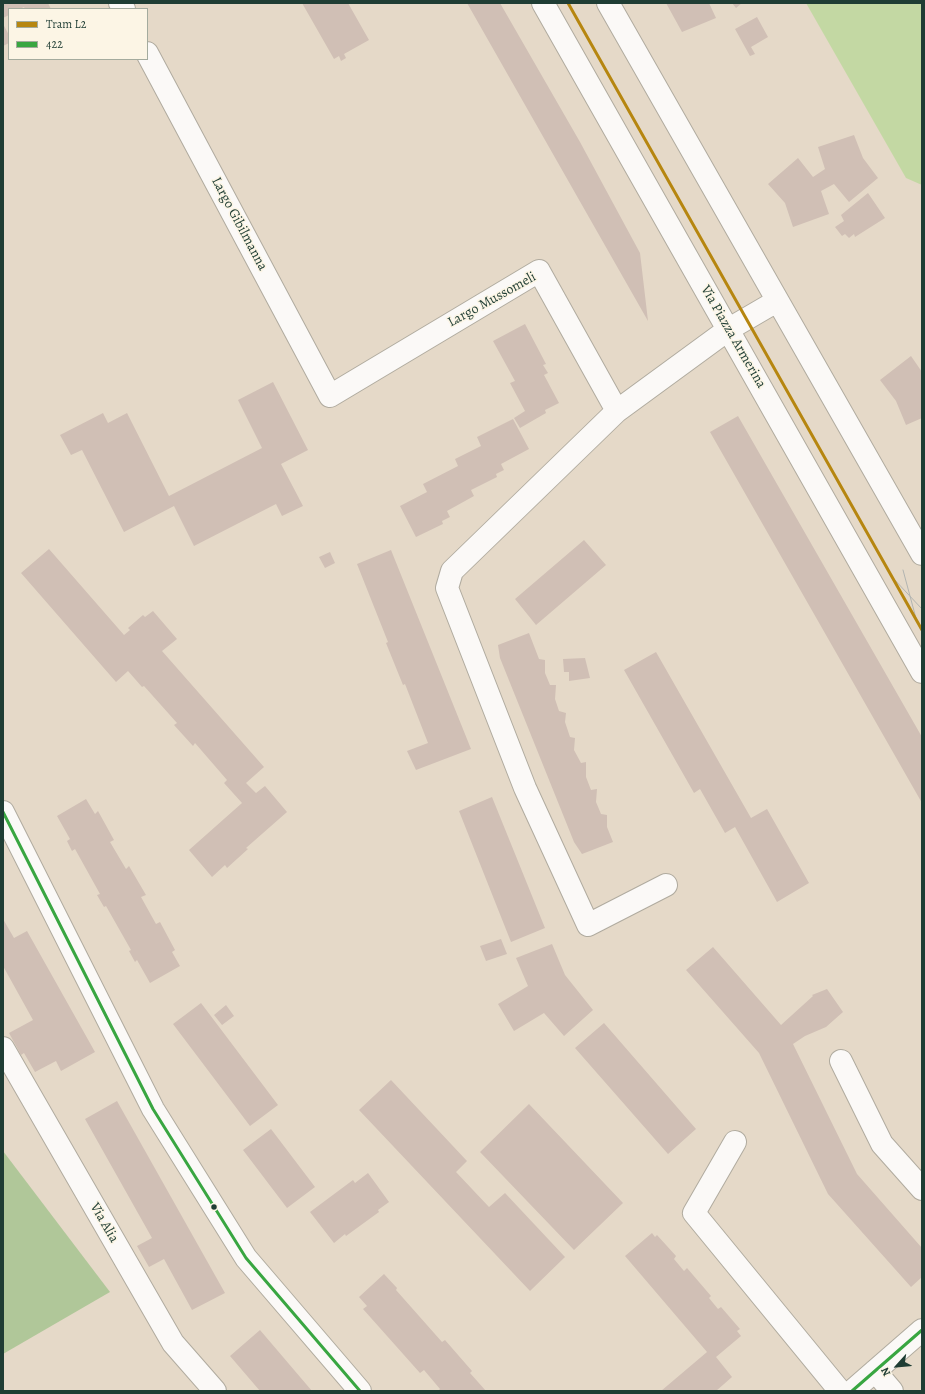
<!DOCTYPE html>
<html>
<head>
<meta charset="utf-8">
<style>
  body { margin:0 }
  #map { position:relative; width:925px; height:1394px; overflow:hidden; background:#e5d9c8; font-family:Alegreya,serif }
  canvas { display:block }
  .frame { position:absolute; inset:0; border:4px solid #1f3d34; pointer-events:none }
  .legend { position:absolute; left:8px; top:8px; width:140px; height:52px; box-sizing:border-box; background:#fcf5e5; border:1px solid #a4ab9e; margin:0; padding:5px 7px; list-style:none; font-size:12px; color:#1f3d34 }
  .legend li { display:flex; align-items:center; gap:8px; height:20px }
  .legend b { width:20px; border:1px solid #a4ab9e }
  .north { position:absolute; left:877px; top:1346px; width:40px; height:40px; -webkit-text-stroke:3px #fcf5e5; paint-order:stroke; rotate:243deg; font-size:11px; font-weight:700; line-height:16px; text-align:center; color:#1f3d34 }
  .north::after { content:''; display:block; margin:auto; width:14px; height:18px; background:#1f3d34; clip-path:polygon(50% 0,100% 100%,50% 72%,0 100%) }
</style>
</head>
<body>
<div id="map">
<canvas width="925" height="1394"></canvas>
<div class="frame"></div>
<ul class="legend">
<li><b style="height:5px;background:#b68610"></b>Tram L2</li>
<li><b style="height:5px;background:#39a641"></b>422</li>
</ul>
<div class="north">N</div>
</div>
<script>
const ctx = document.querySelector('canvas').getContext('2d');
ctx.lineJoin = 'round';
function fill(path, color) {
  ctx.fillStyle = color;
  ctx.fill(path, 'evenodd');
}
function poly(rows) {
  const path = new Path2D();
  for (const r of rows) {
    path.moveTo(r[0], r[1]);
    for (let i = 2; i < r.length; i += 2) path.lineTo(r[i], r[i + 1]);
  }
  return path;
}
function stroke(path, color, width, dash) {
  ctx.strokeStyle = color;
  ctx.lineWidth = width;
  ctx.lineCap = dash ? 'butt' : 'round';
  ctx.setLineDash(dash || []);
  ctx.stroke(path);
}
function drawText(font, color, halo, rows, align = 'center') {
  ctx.font = font + ' Alegreya,serif';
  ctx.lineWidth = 3;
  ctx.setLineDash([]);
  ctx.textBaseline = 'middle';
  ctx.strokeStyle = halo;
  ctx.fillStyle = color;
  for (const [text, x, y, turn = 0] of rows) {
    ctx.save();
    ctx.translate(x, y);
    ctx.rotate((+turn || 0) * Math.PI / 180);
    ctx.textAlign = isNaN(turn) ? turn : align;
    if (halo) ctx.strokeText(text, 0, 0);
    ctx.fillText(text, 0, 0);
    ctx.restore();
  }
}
fill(poly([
  [806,3,922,3,922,185,906,178]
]), '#c3d8a3');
fill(poly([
  [3,1151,110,1292,3,1354]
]), '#b0c799');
fill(poly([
  [3,3,48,3,51,9,25,9,24,7,20,9,9,9,9,15,3,18],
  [302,3,348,3,369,40,344,54,346,58,341,61,339,56,334,59],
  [467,3,500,3,580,142,640,253,648,321],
  [666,3,709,3,716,18,682,32],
  [732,3,742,3,736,8],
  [757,17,768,37,751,47,755,54,750,56,735,29],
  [3,24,9,35,9,43,3,46],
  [854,135,863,158,878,178,849,202,834,184,821,191,829,214,793,227,785,203,768,184,798,158,813,177,825,169,818,147],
  [868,193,885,218,855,237,854,234,849,238,845,234,842,236,835,227,844,221,841,215],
  [525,324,546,364,543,365,548,373,544,375,559,403,545,410,546,413,520,428,514,418,525,411,510,383,515,381,493,341],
  [911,356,922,372,922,418,906,425,896,401,880,380],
  [273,382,308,450,281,464,303,506,282,516,276,504,194,546,174,506,124,532,82,450,71,455,60,435,103,413,108,423,127,413,169,496,262,448,238,400],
  [738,416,922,737,922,803,710,432],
  [513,419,529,449,501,464,504,470,496,474,497,477,471,490,474,496,447,511,450,517,442,521,443,524,416,537,400,506,427,492,423,484,458,466,455,459,481,446,477,437],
  [584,540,606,565,536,625,515,599],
  [49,549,124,635,130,630,128,628,143,615,145,617,153,611,177,639,162,651,264,767,246,783,256,793,265,786,287,812,246,848,248,849,227,868,225,865,212,877,189,850,242,803,224,783,227,780,195,743,193,746,174,725,177,723,144,686,142,687,128,671,116,682,21,573],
  [391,550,471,749,416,770,407,751,428,743,405,684,403,685,386,643,388,642,357,564],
  [330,552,335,563,325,568,319,557],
  [529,633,539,659,545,660,545,673,550,685,556,685,555,699,559,711,566,713,565,722,570,737,575,738,574,750,581,763,586,762,586,777,591,790,597,789,596,802,601,814,607,815,607,827,613,842,582,854,574,842,500,658,498,645],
  [656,652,751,818,767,809,809,883,777,902,735,827,725,833,700,789,694,793,624,670],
  [585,658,590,678,569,681,569,672,564,672,563,659],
  [492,797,545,928,511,942,459,811],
  [86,799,95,814,98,811,114,840,110,842,126,869,129,866,146,895,141,897,156,924,160,922,175,950,172,952,180,966,150,983,137,960,135,962,129,951,131,950,106,906,104,907,97,895,100,894,75,849,72,851,67,841,70,839,57,816],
  [3,919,14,938,27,931,95,1052,61,1071,56,1061,35,1072,24,1053,21,1055,9,1033,33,1020,3,966],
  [501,939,507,954,486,961,480,946],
  [552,944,565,975,593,1010,564,1036,544,1013,514,1031,498,1004,528,986,516,958],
  [713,947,781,1025,813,996,812,995,827,989,843,1012,826,1027,805,1036,793,1044,857,1174,922,1248,922,1277,911,1287,828,1194,759,1053,686,970],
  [201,1003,278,1105,250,1126,173,1024],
  [226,1005,234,1016,222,1025,214,1015],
  [604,1023,696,1129,668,1154,575,1048],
  [391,1080,467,1161,456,1172,489,1207,505,1193,565,1257,530,1291,359,1110],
  [117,1101,225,1293,192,1310,164,1259,149,1267,137,1246,152,1238,85,1119],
  [529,1104,623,1203,574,1250,480,1152],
  [271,1129,315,1187,287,1208,243,1150],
  [368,1173,389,1202,378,1210,379,1212,346,1236,345,1234,334,1243,310,1212,353,1180,355,1183],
  [652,1233,655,1237,657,1235,676,1256,674,1259,684,1271,687,1268,711,1296,709,1298,718,1309,721,1307,740,1329,737,1331,741,1336,716,1357,732,1377,716,1391,661,1391,707,1352,625,1256],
  [384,1274,397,1288,396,1290,442,1342,445,1340,472,1371,470,1373,486,1391,438,1391,440,1389,424,1370,420,1373,363,1309,367,1306,359,1297],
  [260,1330,312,1391,260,1391,230,1356]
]), '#d0bfb5');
const minor = poly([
  [120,3,124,9],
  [543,3,922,672],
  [608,3,922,554],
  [147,53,330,396,539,271,617,411],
  [3,812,153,1109,246,1258,360,1391],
  [666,885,588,925,525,788,447,588,452,571,617,411,729,329,777,301],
  [3,1048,173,1343,215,1391],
  [841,1061,882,1144,922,1189],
  [735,1142,694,1213,840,1391],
  [875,1371,892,1391],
  [852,1391,922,1330]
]);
stroke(minor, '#b0ab9f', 24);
stroke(minor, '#fbf9f7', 22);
stroke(poly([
  [903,570,917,622],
  [892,577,922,609]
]), '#b2b4b0', 1);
stroke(poly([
  [3,812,153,1109,246,1258,360,1391],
  [852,1391,922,1330]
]), '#39a641', 3);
stroke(poly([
  [568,3,922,630]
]), '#b68610', 3);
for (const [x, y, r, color] of [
  [214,1207,3.5,"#1f3d34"]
]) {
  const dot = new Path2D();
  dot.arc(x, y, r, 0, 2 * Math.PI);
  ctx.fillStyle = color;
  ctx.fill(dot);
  stroke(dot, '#fcf5e5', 1.5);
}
drawText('14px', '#1f3d34', '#fcf5e5', [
  ["Largo Gibilmanna",239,224,62],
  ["Largo Mussomeli",492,300,-29],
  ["Via Piazza Armerina",733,337,60],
  ["Via Alia",104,1223,60]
]);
</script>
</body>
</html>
